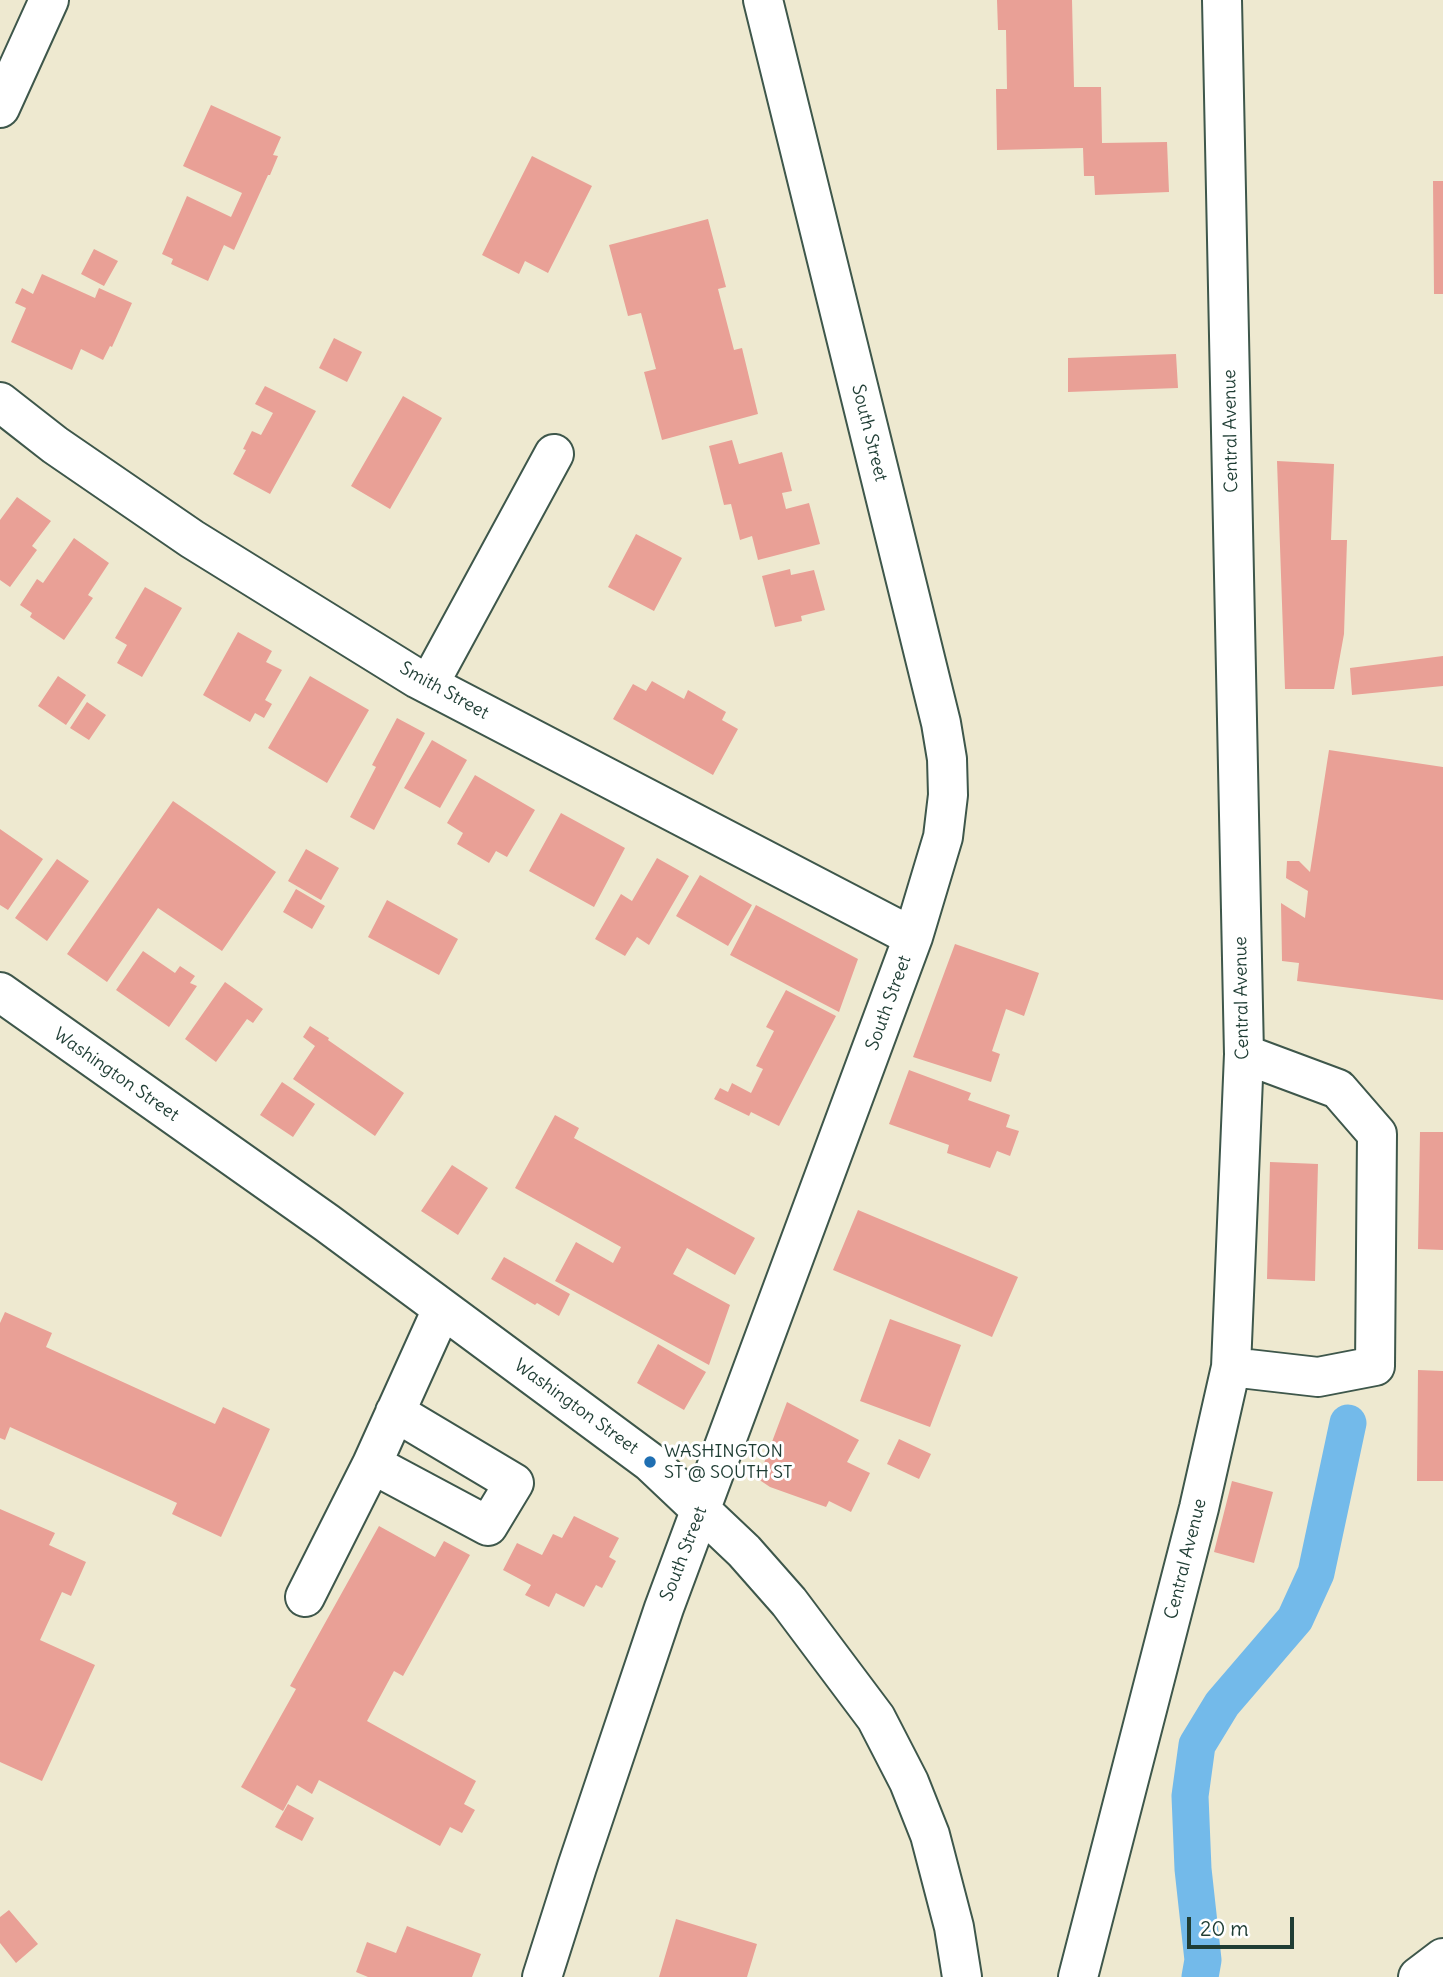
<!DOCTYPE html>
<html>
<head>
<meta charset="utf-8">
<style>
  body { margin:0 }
  #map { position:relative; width:1443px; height:1977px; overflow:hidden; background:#eee9d0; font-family:Delius,sans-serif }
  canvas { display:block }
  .scale { position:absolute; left:1187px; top:1917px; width:107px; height:32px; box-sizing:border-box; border:4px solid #1f3d34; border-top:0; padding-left:9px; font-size:21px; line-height:24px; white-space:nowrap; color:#1f3d34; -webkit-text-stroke:5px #fff; paint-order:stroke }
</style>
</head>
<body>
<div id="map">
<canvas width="1443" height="1977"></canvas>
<div class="scale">20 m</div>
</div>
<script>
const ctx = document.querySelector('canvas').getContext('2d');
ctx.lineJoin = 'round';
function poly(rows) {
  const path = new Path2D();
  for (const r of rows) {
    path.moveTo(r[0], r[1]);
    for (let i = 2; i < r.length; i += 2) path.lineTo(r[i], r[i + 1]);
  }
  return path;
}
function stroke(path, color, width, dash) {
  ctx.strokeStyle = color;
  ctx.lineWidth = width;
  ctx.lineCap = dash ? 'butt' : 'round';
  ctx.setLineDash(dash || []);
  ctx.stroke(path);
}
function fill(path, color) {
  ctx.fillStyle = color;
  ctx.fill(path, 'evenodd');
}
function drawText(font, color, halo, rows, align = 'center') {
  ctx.font = font + ' Delius,sans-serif';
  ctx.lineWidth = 6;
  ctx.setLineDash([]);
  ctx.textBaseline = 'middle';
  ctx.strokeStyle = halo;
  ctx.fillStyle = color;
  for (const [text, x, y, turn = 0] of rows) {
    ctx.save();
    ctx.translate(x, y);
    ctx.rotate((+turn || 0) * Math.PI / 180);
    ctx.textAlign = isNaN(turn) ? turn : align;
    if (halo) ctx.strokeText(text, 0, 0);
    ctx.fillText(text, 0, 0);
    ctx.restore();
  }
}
stroke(poly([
  [1200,1977,1203,1960,1193,1869,1190,1796,1197,1745,1222,1704,1295,1619,1316,1573,1348,1423]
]), '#73baea', 37);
fill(poly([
  [997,0,1072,0,1074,87,1101,87,1102,143,1167,142,1169,192,1095,195,1094,176,1084,176,1083,148,997,150,996,89,1007,89,1006,30,998,30],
  [211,105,281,137,273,155,278,156,270,175,268,175,234,250,224,245,208,281,171,264,173,259,162,254,187,196,231,217,242,193,183,166],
  [532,156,592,186,548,273,525,261,519,274,482,255],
  [1433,181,1443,181,1443,294,1434,294],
  [708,219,726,287,718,289,734,350,742,348,758,414,662,440,644,372,656,369,641,313,628,316,609,245],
  [94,249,118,261,104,286,81,274],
  [42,274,95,298,99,288,132,303,112,347,110,346,103,360,81,349,72,370,11,342,26,308,15,303,22,288,33,294],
  [334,338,362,352,347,382,319,368],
  [1176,354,1178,388,1068,392,1068,358],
  [265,386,316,411,270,494,233,474,246,450,243,449,252,431,261,435,273,413,255,404],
  [403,396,442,418,390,509,351,486],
  [732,440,739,464,782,452,792,491,782,493,786,509,809,503,820,544,758,560,752,536,740,540,731,504,724,505,709,446],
  [1277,461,1334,464,1331,540,1347,540,1344,634,1334,689,1285,689],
  [17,497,51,521,32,546,37,550,10,587,0,580,0,520],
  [636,534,682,558,654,611,608,587],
  [74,538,109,563,88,595,93,598,64,640,30,617,32,613,20,605,37,579,43,583],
  [790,569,791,575,814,570,825,610,801,616,802,621,775,627,762,576],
  [145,587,182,608,142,677,117,663,127,645,115,638],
  [238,632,272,651,266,662,282,670,265,700,272,704,264,718,255,713,250,722,203,695],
  [1443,656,1443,686,1352,695,1350,668],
  [58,676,86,695,66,725,38,706],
  [310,676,369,710,327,783,268,748],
  [652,681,684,699,688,690,726,712,722,720,738,729,713,775,613,719,633,684,646,691],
  [87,702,106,715,89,740,70,728],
  [397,718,425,733,374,830,350,817,376,767,372,765],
  [432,740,467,760,440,808,404,788],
  [1329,750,1443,767,1443,1000,1297,981,1299,963,1282,961,1281,903,1305,918,1308,891,1286,878,1287,861,1299,861,1310,872],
  [475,775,535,810,507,857,496,851,489,863,457,844,463,833,447,823],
  [173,801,276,872,222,951,158,908,107,982,67,954],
  [561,813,625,848,594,907,529,871],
  [0,829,43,859,8,910,0,905],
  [306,849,339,868,321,900,288,881],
  [657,858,689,876,649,945,637,937,625,956,595,939,621,894,632,901],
  [57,859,89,881,47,941,15,918],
  [700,875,752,905,728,946,676,916],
  [296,889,325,906,312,929,283,912],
  [387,900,458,939,439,975,368,937],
  [756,905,858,959,839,1012,730,955],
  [955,944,1039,973,1024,1016,1006,1009,992,1051,1000,1054,991,1082,913,1057],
  [143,951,175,973,180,966,195,976,190,983,197,986,169,1027,116,990],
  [225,982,263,1009,253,1023,247,1019,216,1062,185,1039],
  [786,990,836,1016,779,1126,751,1112,749,1116,714,1099,720,1088,728,1092,732,1083,751,1093,763,1069,756,1066,774,1031,766,1027],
  [310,1026,329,1038,328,1040,404,1093,375,1136,293,1079,315,1046,303,1037],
  [909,1070,971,1093,968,1100,1010,1115,1006,1127,1019,1131,1010,1156,997,1151,990,1168,947,1153,949,1145,889,1124],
  [282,1082,315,1104,293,1137,260,1115],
  [555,1115,579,1128,574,1138,755,1238,735,1275,687,1248,673,1274,730,1305,709,1365,555,1281,576,1242,613,1263,621,1247,515,1188],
  [1420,1132,1443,1132,1443,1250,1418,1249],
  [1270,1162,1318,1164,1315,1281,1267,1279],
  [452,1165,488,1188,458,1235,421,1211],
  [858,1210,1018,1277,992,1337,833,1270],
  [504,1257,570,1294,559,1316,537,1303,535,1305,491,1279],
  [5,1312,52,1333,46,1347,215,1424,223,1407,270,1429,221,1537,172,1514,177,1503,10,1427,5,1440,0,1438,0,1323],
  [890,1319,961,1345,930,1427,860,1401],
  [658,1344,706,1372,684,1410,637,1383],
  [1418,1370,1443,1371,1443,1481,1417,1481],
  [787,1402,859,1440,847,1462,870,1473,851,1512,829,1501,826,1507,770,1487,758,1479],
  [899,1439,931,1454,919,1479,887,1464],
  [1232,1481,1273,1492,1254,1563,1214,1552],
  [0,1509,55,1533,49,1545,86,1562,71,1596,62,1592,40,1640,95,1665,42,1781,0,1762],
  [574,1516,619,1538,609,1557,616,1561,602,1588,596,1585,584,1607,556,1593,549,1607,525,1595,531,1585,503,1570,517,1543,542,1555,553,1534,562,1538],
  [379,1526,435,1557,444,1541,470,1555,403,1676,394,1671,367,1721,476,1781,464,1804,475,1810,462,1833,450,1827,440,1846,319,1780,312,1794,297,1785,283,1811,241,1787,296,1689,290,1686],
  [288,1804,314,1818,302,1841,275,1827],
  [9,1910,38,1944,16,1963,0,1943,0,1917],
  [676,1919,757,1944,747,1977,659,1977],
  [407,1926,481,1954,472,1977,368,1977,356,1972,367,1942,396,1953]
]), '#e9a096');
const minor = poly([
  [0,108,49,0],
  [0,402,55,445,192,539,418,679,913,937],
  [429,684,554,454],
  [0,992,327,1223,650,1462,744,1551,789,1602,876,1718,909,1782,930,1835,954,1927,962,1977],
  [1231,1367,1318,1377,1375,1366,1377,1134,1338,1089,1244,1054],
  [372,1464,488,1526,514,1483,395,1412],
  [305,1597,372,1464,442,1309],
  [542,1977,577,1867,664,1608,913,937,943,837,948,795,947,759,941,723,763,0],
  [1078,1977,1199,1508,1231,1367,1244,1054,1222,0],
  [1418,1977,1443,1958]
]);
stroke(minor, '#3e574b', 42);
stroke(minor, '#fff', 38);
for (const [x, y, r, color] of [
  [650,1462,7,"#1f6fb2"]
]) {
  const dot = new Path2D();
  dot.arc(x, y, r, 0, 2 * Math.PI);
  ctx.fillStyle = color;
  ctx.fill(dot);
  stroke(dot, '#fff', 2.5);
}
drawText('18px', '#1f3d34', '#fff', [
  ["Central Avenue",1231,431,-91],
  ["South Street",869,433,76],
  ["Smith Street",444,691,29],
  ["Central Avenue",1242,998,-91],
  ["South Street",889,1003,-70],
  ["Washington Street",116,1075,35],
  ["Washington Street",576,1407,36],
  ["South Street",684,1554,-69],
  ["Central Avenue",1186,1559,-76]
]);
drawText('18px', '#1f3d34', '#fff', [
  ["WASHINGTON",664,1452],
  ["ST @ SOUTH ST",664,1473]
], 'left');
</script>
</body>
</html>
